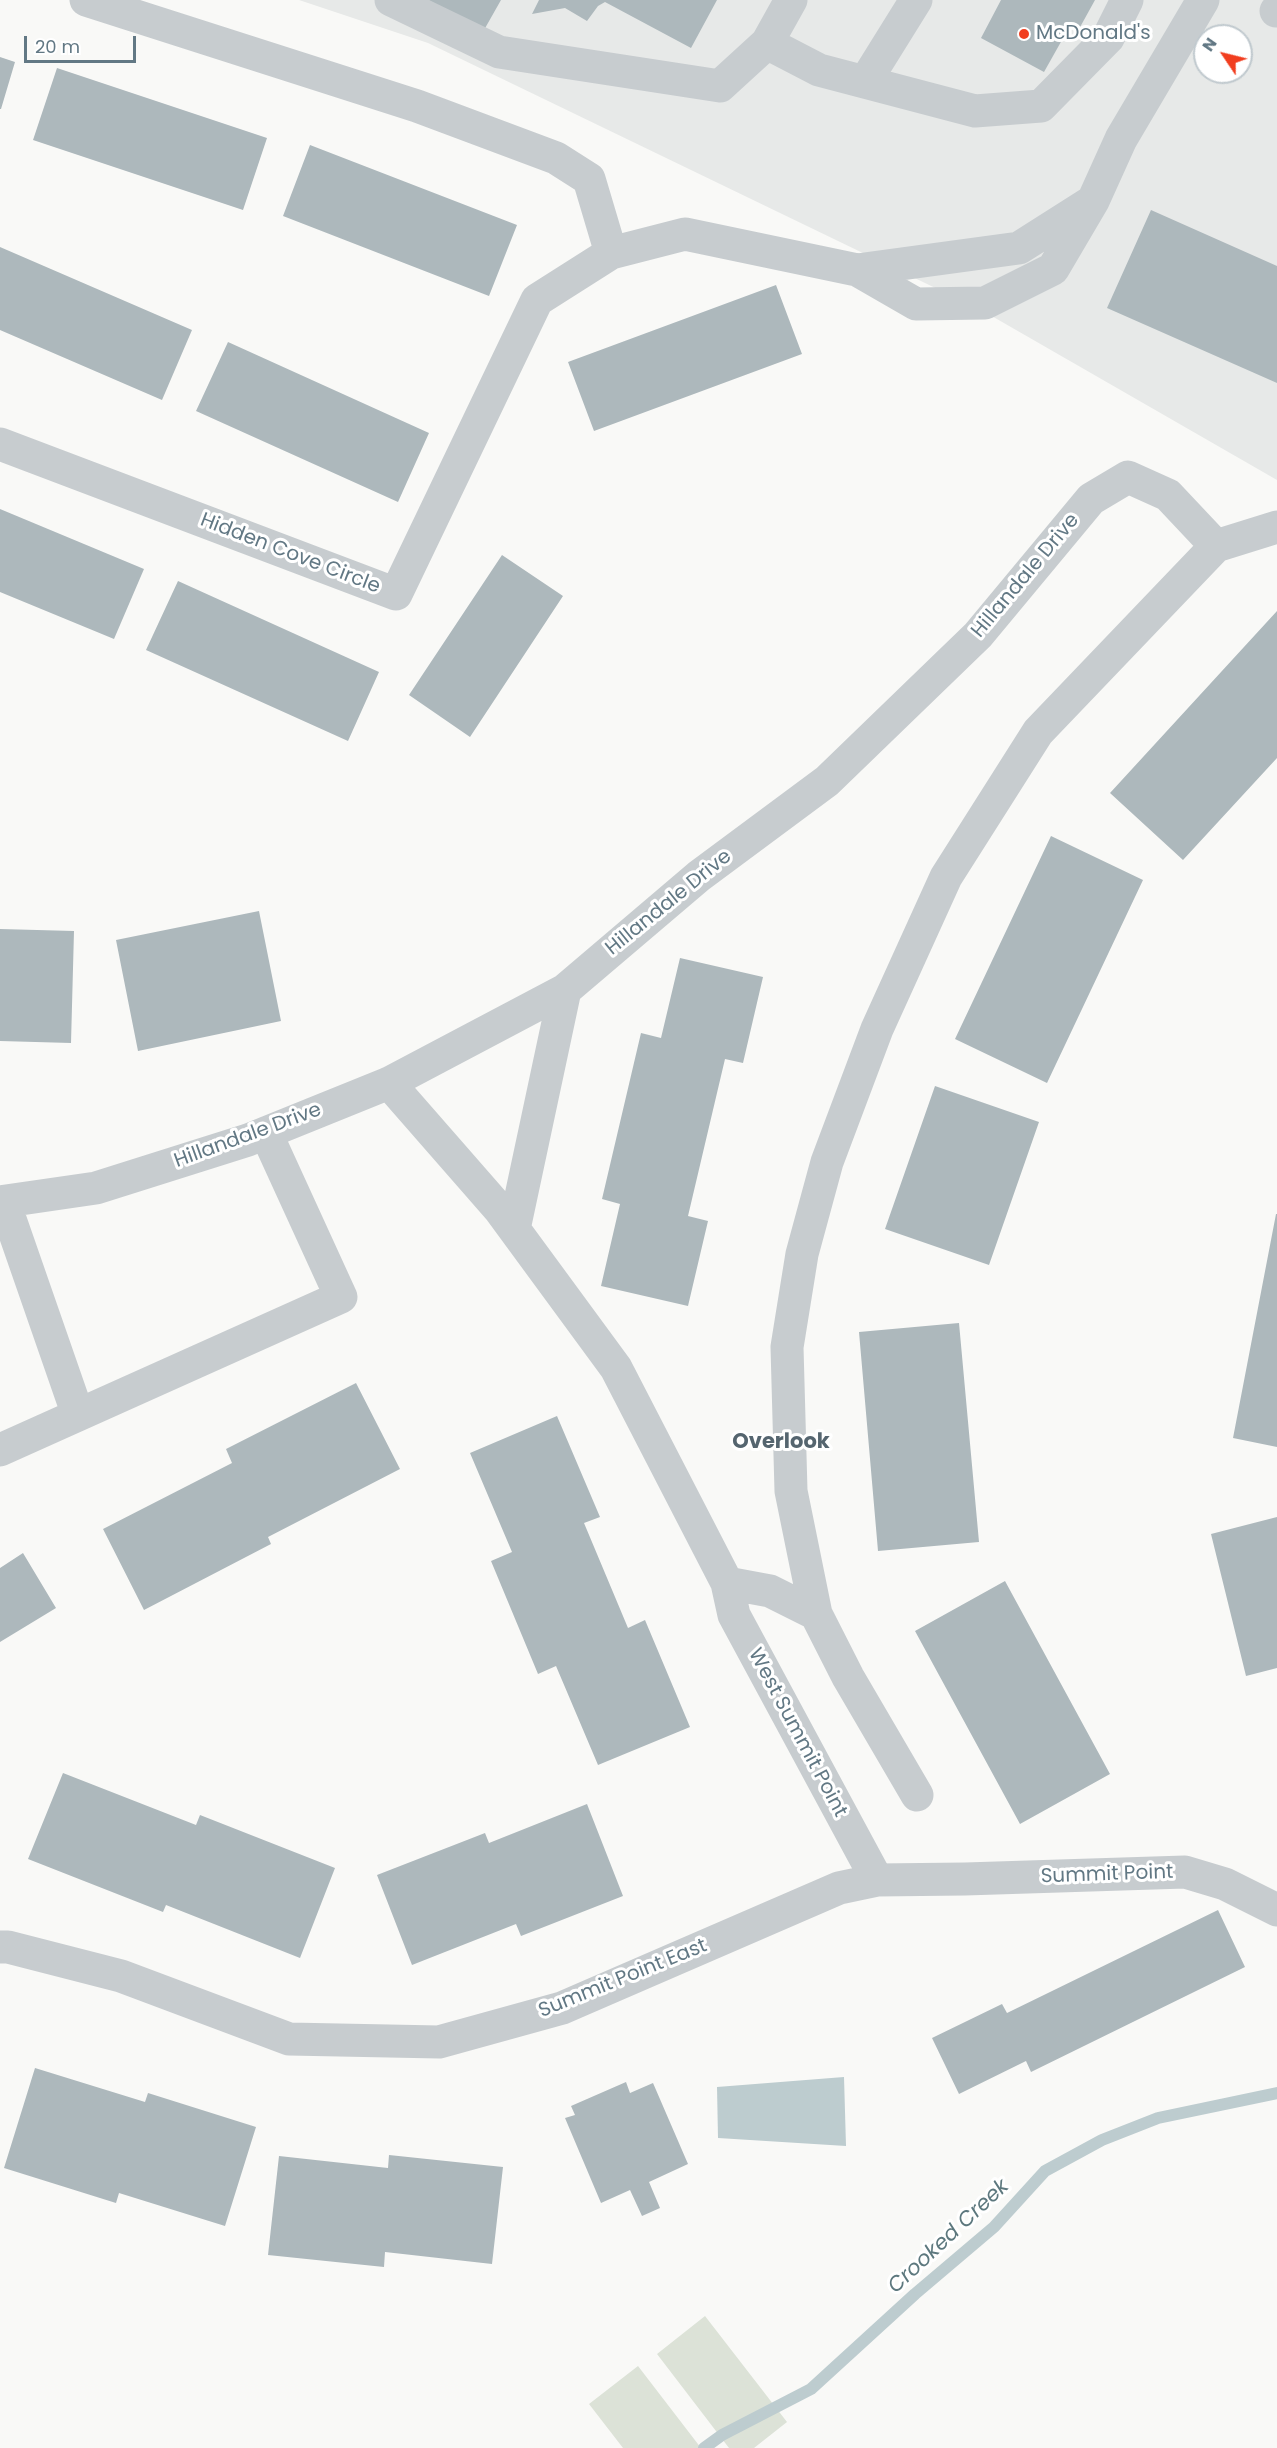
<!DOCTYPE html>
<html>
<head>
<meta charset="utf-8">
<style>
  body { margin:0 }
  #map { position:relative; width:1277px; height:2448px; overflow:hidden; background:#f9f9f7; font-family:Poppins,sans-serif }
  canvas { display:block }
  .north { position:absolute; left:1193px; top:24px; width:60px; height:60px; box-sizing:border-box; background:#fff; border:2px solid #c0c9ce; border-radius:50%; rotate:305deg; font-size:16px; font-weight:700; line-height:24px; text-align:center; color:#627884 }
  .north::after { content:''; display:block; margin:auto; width:21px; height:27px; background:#f13e1f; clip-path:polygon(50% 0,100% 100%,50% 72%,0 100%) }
  .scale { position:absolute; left:24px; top:36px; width:112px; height:27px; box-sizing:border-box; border:3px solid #627884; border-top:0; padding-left:8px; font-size:18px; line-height:21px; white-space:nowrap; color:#627884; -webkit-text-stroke:4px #fff; paint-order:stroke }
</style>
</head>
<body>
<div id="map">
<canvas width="1277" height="2448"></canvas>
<div class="north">N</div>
<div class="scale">20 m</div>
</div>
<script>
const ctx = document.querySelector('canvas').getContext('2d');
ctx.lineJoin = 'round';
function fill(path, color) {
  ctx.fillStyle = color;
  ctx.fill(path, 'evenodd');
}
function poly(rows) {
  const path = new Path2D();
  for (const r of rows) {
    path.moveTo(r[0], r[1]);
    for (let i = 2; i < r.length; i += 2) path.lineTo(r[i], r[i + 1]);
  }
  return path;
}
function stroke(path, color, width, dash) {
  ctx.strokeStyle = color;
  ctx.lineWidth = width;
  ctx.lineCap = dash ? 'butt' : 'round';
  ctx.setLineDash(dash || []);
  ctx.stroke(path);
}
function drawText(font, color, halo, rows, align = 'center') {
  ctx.font = font + ' Poppins,sans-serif';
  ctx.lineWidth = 6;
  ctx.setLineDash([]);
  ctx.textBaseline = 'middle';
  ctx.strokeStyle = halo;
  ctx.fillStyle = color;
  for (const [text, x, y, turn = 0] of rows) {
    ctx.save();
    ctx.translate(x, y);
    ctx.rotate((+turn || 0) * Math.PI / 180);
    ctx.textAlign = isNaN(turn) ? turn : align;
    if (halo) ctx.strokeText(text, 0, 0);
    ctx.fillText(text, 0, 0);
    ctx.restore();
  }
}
fill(poly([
  [299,0,1277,0,1277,480,983,311,428,43],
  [1205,36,1241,36,1241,72,1205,72]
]), '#e7e9e8');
fill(poly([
  [705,2316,787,2422,754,2448,729,2448,657,2354],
  [638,2366,701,2448,623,2448,589,2404]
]), '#dce2d7');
fill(poly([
  [844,2077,846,2146,718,2138,717,2087]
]), '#bdcccf');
stroke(poly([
  [704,2448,722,2435,811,2389,915,2294,994,2227,1045,2171,1102,2140,1158,2118,1277,2093]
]), '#bdcccf', 12);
fill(poly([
  [428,0,501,0,484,30],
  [539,0,717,0,691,48,605,2,598,6,587,21,565,8,532,14],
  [1001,0,1095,0,1079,29,1071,24,1044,72,981,38],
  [0,57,15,62,1,109,0,109],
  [57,68,267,138,243,210,33,140],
  [310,145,517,225,489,296,283,216],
  [1151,210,1277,266,1277,383,1107,308],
  [0,247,192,330,162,400,0,330],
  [776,285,802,354,594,431,568,362],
  [228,342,429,433,398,502,196,411],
  [0,509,144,569,114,639,0,592],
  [502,555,563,596,470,737,409,695],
  [178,581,379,672,348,741,146,650],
  [1277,611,1277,758,1183,860,1110,793],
  [1051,836,1143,880,1047,1083,955,1039],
  [259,911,281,1021,138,1051,116,940],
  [0,929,74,931,71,1043,0,1041],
  [680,958,763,977,743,1063,725,1059,688,1216,708,1221,688,1306,601,1286,620,1204,602,1199,641,1033,661,1038],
  [935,1086,1039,1122,989,1265,885,1229],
  [1276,1214,1277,1214,1277,1447,1233,1438],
  [959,1323,979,1542,878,1551,859,1332],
  [356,1383,400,1469,268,1537,271,1544,144,1610,103,1529,232,1463,226,1449],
  [557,1416,600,1517,584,1523,628,1628,645,1620,690,1727,598,1765,556,1666,538,1674,491,1561,512,1552,470,1453],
  [1277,1517,1277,1668,1246,1676,1211,1534],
  [23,1553,56,1608,0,1642,0,1568],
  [1005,1581,1110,1774,1020,1824,915,1631],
  [63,1773,196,1825,200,1815,335,1868,300,1958,166,1905,163,1912,28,1859],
  [587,1804,623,1896,521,1936,516,1924,412,1965,377,1875,485,1833,489,1843],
  [1218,1910,1245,1967,1031,2072,1026,2061,959,2094,932,2038,1002,2004,1007,2013],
  [35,2068,145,2102,148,2093,256,2127,225,2226,119,2193,116,2203,4,2168],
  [626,2082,630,2093,653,2083,688,2164,649,2182,660,2208,642,2216,630,2190,601,2203,565,2118,575,2115,571,2106],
  [389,2155,503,2167,492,2264,385,2252,384,2267,268,2255,279,2156,388,2168]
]), '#adb8bc');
stroke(poly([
  [86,0,417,106,556,158,589,179,611,253],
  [391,0,499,52,720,86,767,43],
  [791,0,767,43,819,70,975,111,1041,106,1108,38,1127,0],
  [1276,11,1277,10],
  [865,82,916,0],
  [857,270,916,304,985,303,1053,269,1093,201,1121,139,1203,0],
  [0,444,396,594,537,300,611,253,685,234,857,270,1019,248,1093,201],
  [389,1083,500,1210,616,1368,727,1583,770,1591,816,1614],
  [0,1202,96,1188,248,1140,389,1083,565,990,699,876,827,781,978,635,1091,499,1128,477,1168,495,1216,546],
  [4,1202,78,1415],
  [514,1229,565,990],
  [0,1450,341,1297,266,1133],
  [727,1583,734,1615,877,1880],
  [917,1795,848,1677,816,1614,791,1491,787,1347,802,1254,827,1162,877,1029,946,877,1038,732,1216,546,1277,527],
  [0,1947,8,1947,121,1976,289,2039,439,2042,562,2008,839,1888,877,1880,965,1879,1185,1872,1225,1884,1277,1910]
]), '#c7cccf', 33);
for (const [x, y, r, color] of [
  [1024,34,6,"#f13e1f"]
]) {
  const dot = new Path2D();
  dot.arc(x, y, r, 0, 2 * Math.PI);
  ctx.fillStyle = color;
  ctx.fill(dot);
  stroke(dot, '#fff', 2);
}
drawText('20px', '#627884', '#fff', [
  ["McDonald's",1036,34]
], 'left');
drawText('20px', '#627884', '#fff', [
  ["Hidden Cove Circle",290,554,21],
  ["Hillandale Drive",1026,576,-50],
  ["Hillandale Drive",669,903,-39],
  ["Hillandale Drive",248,1136,-20],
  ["West Summit Point",797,1733,62],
  ["Summit Point",1107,1875,-2],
  ["Summit Point East",623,1979,-22]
]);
drawText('bold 21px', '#55656f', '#fff', [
  ["Overlook",781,1443]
]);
drawText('italic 21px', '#5d787e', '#fff', [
  ["Crooked Creek",949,2237,-43]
]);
</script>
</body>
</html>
